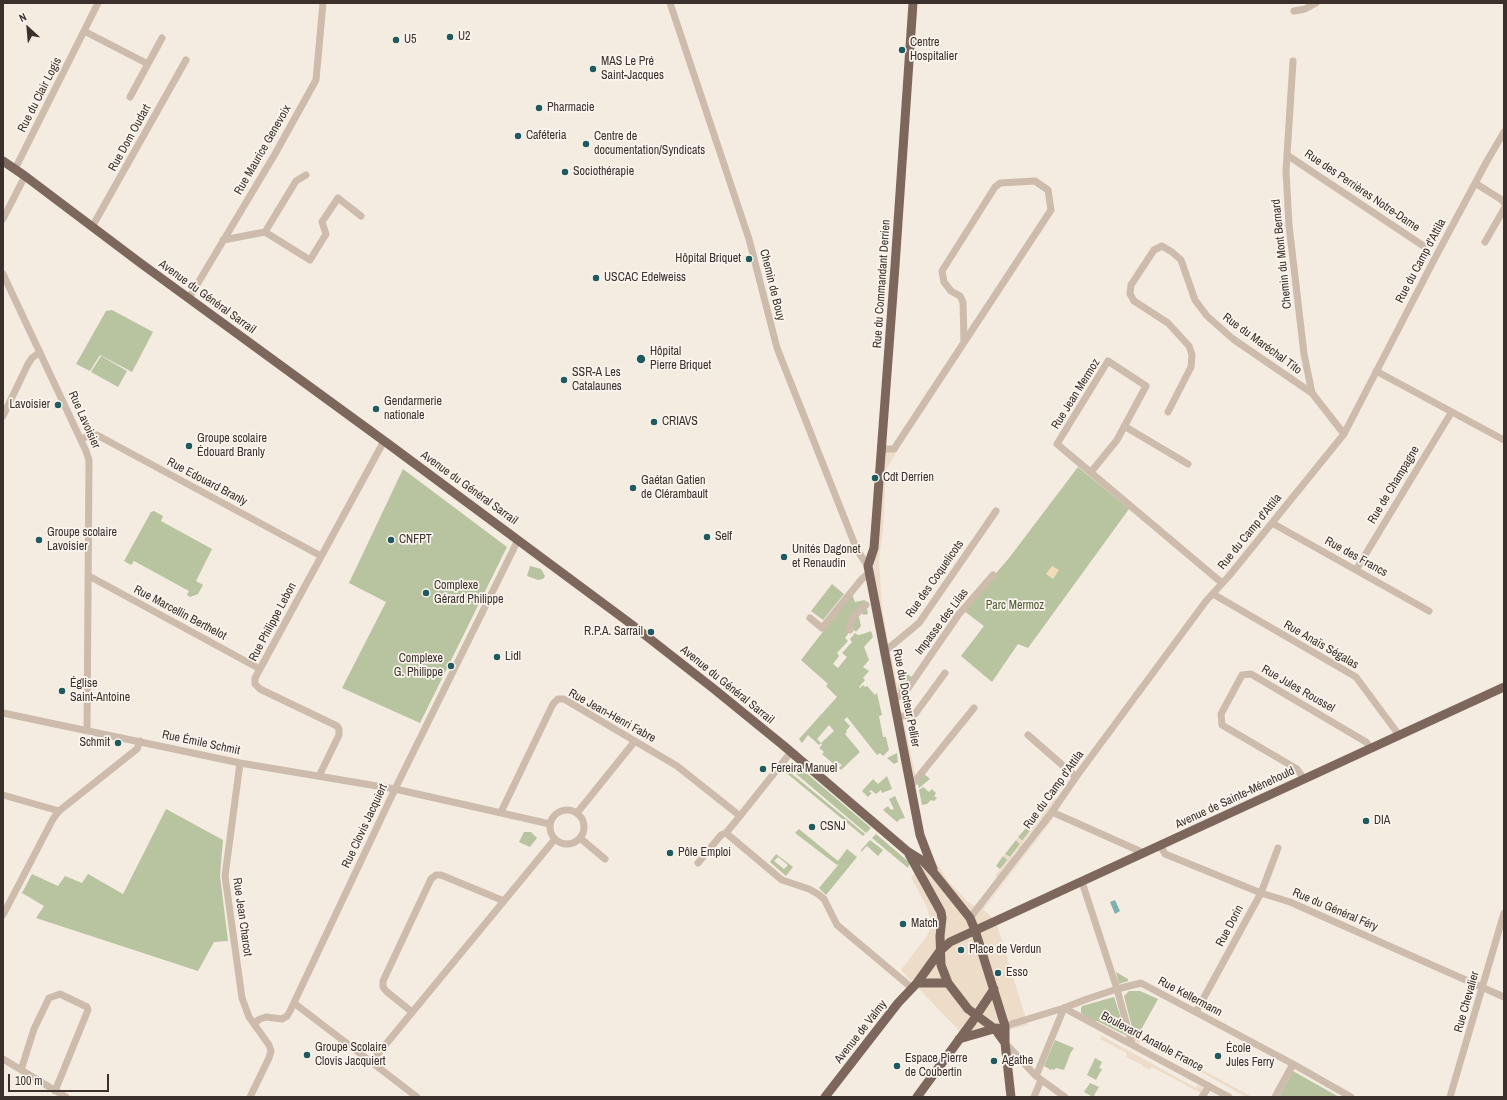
<!DOCTYPE html>
<html>
<head>
<meta charset="utf-8">
<style>
  body { margin:0 }
  #map { position:relative; width:1507px; height:1100px; overflow:hidden; background:#f4ebe1; font-family:"Archivo Narrow",sans-serif }
  canvas { display:block }
  .frame { position:absolute; inset:0; border:4px solid #3b302b; pointer-events:none }
  .north { position:absolute; left:8px; top:8px; width:40px; height:40px; -webkit-text-stroke:3px #fbf5ee; paint-order:stroke; rotate:334deg; font-size:11px; font-weight:700; line-height:16px; text-align:center; color:#3b302b }
  .north::after { content:''; display:block; margin:auto; width:14px; height:18px; background:#3b302b; clip-path:polygon(50% 0,100% 100%,50% 72%,0 100%) }
  .scale { position:absolute; left:8px; top:1074px; width:101px; height:18px; box-sizing:border-box; border:2px solid #3b302b; border-top:0; padding-left:5px; font-size:12px; line-height:14px; white-space:nowrap; color:#3b302b; -webkit-text-stroke:3px #fbf5ee; paint-order:stroke }
</style>
</head>
<body>
<div id="map">
<canvas width="1507" height="1100"></canvas>
<div class="frame"></div>
<div class="north">N</div>
<div class="scale">100 m</div>
</div>
<script>
const ctx = document.querySelector('canvas').getContext('2d');
ctx.lineJoin = 'round';
function fill(path, color) {
  ctx.fillStyle = color;
  ctx.fill(path, 'evenodd');
}
function poly(rows) {
  const path = new Path2D();
  for (const r of rows) {
    if (r.length === 3) {
      path.moveTo(r[0] + r[2], r[1]);
      path.arc(r[0], r[1], r[2], 0, 2 * Math.PI);
      continue;
    }
    path.moveTo(r[0], r[1]);
    for (let i = 2; i < r.length; i += 2) path.lineTo(r[i], r[i + 1]);
  }
  return path;
}
function stroke(path, color, width, dash) {
  ctx.strokeStyle = color;
  ctx.lineWidth = width;
  ctx.lineCap = dash ? 'butt' : 'round';
  ctx.setLineDash(dash || []);
  ctx.stroke(path);
}
function drawText(font, color, halo, rows, align = 'center') {
  ctx.font = font + ' "Archivo Narrow",sans-serif';
  ctx.lineWidth = 3.5;
  ctx.setLineDash([]);
  ctx.textBaseline = 'middle';
  ctx.strokeStyle = halo;
  ctx.fillStyle = color;
  for (const [text, x, y, turn = 0] of rows) {
    ctx.save();
    ctx.translate(x, y);
    ctx.rotate((+turn || 0) * Math.PI / 180);
    ctx.textAlign = isNaN(turn) ? turn : align;
    if (halo) ctx.strokeText(text, 0, 0);
    ctx.fillText(text, 0, 0);
    ctx.restore();
  }
}
fill(poly([
  [112,310,153,332,132,372,100,355,90,371,76,364,106,311],
  [101,356,127,371,118,387,91,372],
  [1078,467,1129,509,1028,648,1018,644,992,682,961,656,984,626,964,611,1009,558],
  [403,469,507,547,420,723,342,688,386,602,349,583],
  [154,511,163,516,161,521,212,549,196,581,203,585,198,594,193,596,190,597,187,595,189,591,134,561,131,565,124,561,151,512],
  [530,566,541,569,545,576,543,579,538,580,527,576],
  [832,584,844,594,823,620,811,611],
  [852,594,855,602,865,600,868,614,863,615,862,612,858,613,861,626,856,632,852,628,845,638,848,641,837,653,839,656,833,664,838,668,847,657,842,653,852,642,850,639,855,633,858,635,863,634,871,631,873,637,864,647,869,660,863,667,869,671,863,678,865,680,859,687,860,688,863,685,865,687,867,686,875,695,877,693,882,715,879,716,883,737,886,737,889,750,883,756,880,753,877,755,847,717,844,720,850,726,846,731,847,732,845,734,860,752,841,770,839,768,842,765,839,763,835,765,822,754,824,752,819,748,822,745,821,743,819,745,808,735,802,743,799,739,837,697,826,686,828,684,801,660],
  [829,725,834,731,821,743,817,739],
  [906,673,913,678,899,695,898,684],
  [897,753,898,762,894,764,887,758],
  [792,761,871,828,866,833,788,767],
  [786,769,865,834,863,836,784,771],
  [924,774,930,779,919,788,917,782],
  [887,776,892,789,882,793,881,790,876,794,871,790,869,792,872,793,868,797,862,791,873,779,878,784],
  [923,787,929,792,932,789,936,793,934,796,937,798,934,801,931,800,927,804,922,805,919,790],
  [895,796,905,818,900,819,897,822,883,810,888,806,891,810,894,809,889,799],
  [166,809,223,840,220,876,228,941,214,942,198,971,36,918,44,906,22,893,32,874,58,886,65,876,82,883,88,874,123,894],
  [1026,828,1030,831,1022,841,1018,837],
  [799,829,838,861,847,849,857,857,826,895,819,888,839,864,837,865,795,833],
  [524,832,531,832,537,838,530,847,519,842],
  [876,834,910,863,908,868,872,838],
  [870,840,883,850,878,856,867,846,861,852,861,850],
  [1016,840,1020,844,1010,857,1005,854],
  [776,854,793,867,786,876,770,862],
  [778,857,788,865,784,869,774,861],
  [1003,856,1008,860,1000,869,996,866],
  [1116,972,1128,979,1128,981,1119,984],
  [1129,991,1140,991,1158,999,1137,1037,1134,1035,1124,996],
  [1114,997,1123,1024,1126,1028,1128,1035,1125,1035,1097,1021,1093,1021,1081,1013,1081,1008,1082,1006],
  [1055,1040,1074,1048,1071,1052,1064,1070,1056,1068,1054,1070,1052,1069,1051,1070,1044,1066],
  [1095,1058,1102,1062,1099,1068,1102,1069,1096,1080,1087,1075],
  [1293,1071,1307,1079,1339,1097,1279,1097],
  [1090,1083,1099,1087,1093,1097,1084,1092]
]), '#b8c4a0');
fill(poly([
  [1052,566,1059,570,1053,579,1046,574]
]), '#efdcb8');
fill(poly([
  [883,450,898,450,886,469,883,529,879,560,882,609,889,647,886,650,872,573,874,566,879,530],
  [890,650,899,695,895,697,887,651],
  [899,717,903,717,916,779,913,783],
  [1055,798,1057,800,1043,820,1041,819,1023,842,1024,845,1021,848,1019,848,1012,856,1014,858,1002,870,1003,871,998,877,995,876,1007,860,1003,856,1005,854,1010,857,1020,844,1016,840,1018,837,1022,841],
  [1055,816,983,910,989,914,997,925,1028,1025,968,1040,901,970,927,936,931,927,931,921,927,907,911,877,932,856,948,881,969,903,979,908,982,904,985,906,1044,829,1042,828,1050,817],
  [1133,1030,1134,1035,1137,1037,1144,1041,1146,1039,1252,1097,1246,1097,1148,1042,1147,1045,1140,1041,1139,1046,1133,1043,1130,1031],
  [1102,1036,1196,1088,1198,1085,1202,1087,1201,1093,1152,1067,1150,1070,1142,1066,1143,1065,1126,1057,1127,1053,1100,1039]
]), '#ecdcc8');
fill(poly([
  [1115,900,1120,911,1115,914,1110,902]
]), '#7fb0b2');
stroke(poly([
  [670,3,749,239,777,348,857,550,868,566],
  [1294,11,1305,9,1316,3],
  [84,31,148,64],
  [1293,61,1286,171,1289,225,1304,354,1312,393,1344,434],
  [130,97,162,38],
  [1287,155,1425,247],
  [15,169,98,3],
  [1475,183,1502,200,1504,203],
  [3,219,25,176],
  [92,227,186,60],
  [265,232,296,181,306,175],
  [223,240,265,232,310,260,326,234,322,222,338,198,361,216],
  [1485,242,1504,209],
  [3,274,86,451,89,460,87,731],
  [189,298,275,154,316,80,323,3],
  [1376,371,1504,440],
  [1168,412,1191,367,1192,355,1189,346,1168,323,1134,301,1130,294,1131,285,1154,250,1162,246,1172,252,1181,260,1195,300,1207,316,1233,339,1312,393],
  [3,416,28,364,32,358,40,352],
  [1124,426,1188,464],
  [81,439,91,435,97,435,321,556],
  [881,449,894,449,1051,210,1048,190,1035,181,1000,183,995,187,942,271,944,282,951,291,960,296,963,302,964,341],
  [1091,472,1117,440,1146,386,1108,361,1057,444,1222,583],
  [1272,523,1429,611],
  [1356,570,1451,413],
  [89,576,260,669],
  [1213,594,1356,677,1399,735],
  [810,618,822,628,861,580,869,573],
  [850,630,849,627,852,618,866,605],
  [884,652,919,623,996,511],
  [893,699,904,694,959,614,993,575],
  [3,713,240,763,395,789,550,824],
  [897,717,915,714,945,673],
  [1028,735,1076,777],
  [240,763,225,876,242,998,249,1017,269,1045,271,1051,269,1058,250,1097],
  [319,776,339,735,339,729,337,726,260,689,255,684,255,678,384,441],
  [1304,779,1297,769,1222,725,1221,714,1242,675,1251,674,1366,742,1371,748],
  [911,786,974,708],
  [3,795,59,811],
  [567,827,17],
  [501,812,553,704,558,699,564,699,677,766,740,816],
  [1052,812,1144,853],
  [577,813,635,741],
  [726,833,782,880,809,889,818,894,824,899,837,925,912,988],
  [580,838,605,859],
  [1160,845,1165,854,1261,893,1290,902,1504,997],
  [698,863,721,835,726,833,740,816,791,752],
  [1082,882,1117,989,1132,1044],
  [3,915,53,819,59,811,137,749,140,741],
  [970,918,1052,812,1076,777,1206,601,1229,576,1344,434,1435,258,1487,161,1504,132],
  [294,1003,417,1097],
  [1064,1008,1229,1097],
  [412,1012,386,991,383,987,383,981,431,879,436,875,441,875,504,901],
  [1196,1012,1261,893,1278,848],
  [254,1023,260,1019,266,1017,282,1019,287,1016,290,1011,395,789,518,540],
  [1005,1026,1064,1008,1087,999,1117,989,1141,983,1293,1064,1351,1097],
  [1005,1043,1036,1076,1065,1097],
  [3,1059,66,1097],
  [372,1061,555,839],
  [21,1070,34,1029,49,998,60,994,87,1007,88,1010,55,1091],
  [1036,1076,1064,1008],
  [1034,1097,1041,1080],
  [1202,1097,1209,1086],
  [1275,1097,1293,1064],
  [1450,1097,1504,913]
]), '#cdbbac', 7);
stroke(poly([
  [913,3,895,266,874,548,868,566,920,835,933,869],
  [3,161,25,176,139,262,387,443,631,624,714,689,784,746,907,851,923,861,934,873,970,918,975,930,1005,1026,1005,1043,1011,1097],
  [909,854,941,912,942,918,940,936,941,965,948,983,968,1009,995,1029,1005,1043],
  [917,983,948,983],
  [959,1039,997,1028],
  [825,1097,898,1003,917,983,940,951,950,942,1504,687],
  [917,1097,972,1022,994,989]
]), '#7d675c', 9);
for (const [x, y, r, color] of [
  [450,37,4,"#1f5a5e"],
  [396,40,4,"#1f5a5e"],
  [902,50,4,"#1f5a5e"],
  [593,69,4,"#1f5a5e"],
  [539,108,4,"#1f5a5e"],
  [518,136,4,"#1f5a5e"],
  [586,144,4,"#1f5a5e"],
  [565,172,4,"#1f5a5e"],
  [749,259,4,"#1f5a5e"],
  [596,278,4,"#1f5a5e"],
  [641,359,5,"#1f5a5e"],
  [564,380,4,"#1f5a5e"],
  [58,405,4,"#1f5a5e"],
  [376,409,4,"#1f5a5e"],
  [654,422,4,"#1f5a5e"],
  [189,446,4,"#1f5a5e"],
  [875,478,4,"#1f5a5e"],
  [633,488,4,"#1f5a5e"],
  [707,537,4,"#1f5a5e"],
  [39,540,4,"#1f5a5e"],
  [391,540,4,"#1f5a5e"],
  [784,557,4,"#1f5a5e"],
  [426,593,4,"#1f5a5e"],
  [651,632,4,"#1f5a5e"],
  [497,657,4,"#1f5a5e"],
  [451,666,4,"#1f5a5e"],
  [62,691,4,"#1f5a5e"],
  [118,743,4,"#1f5a5e"],
  [763,769,4,"#1f5a5e"],
  [1366,821,4,"#1f5a5e"],
  [812,827,4,"#1f5a5e"],
  [670,853,4,"#1f5a5e"],
  [903,924,4,"#1f5a5e"],
  [961,950,4,"#1f5a5e"],
  [998,973,4,"#1f5a5e"],
  [307,1055,4,"#1f5a5e"],
  [1218,1056,4,"#1f5a5e"],
  [994,1061,4,"#1f5a5e"],
  [897,1066,4,"#1f5a5e"]
]) {
  const dot = new Path2D();
  dot.arc(x, y, r, 0, 2 * Math.PI);
  ctx.fillStyle = color;
  ctx.fill(dot);
  stroke(dot, '#fbf5ee', 1.5);
}
drawText('12px', '#3b302b', '#fbf5ee', [
  ["U2",458,37],
  ["U5",404,40],
  ["Centre",910,43],
  ["Hospitalier",910,57],
  ["MAS Le Pré",601,62],
  ["Saint-Jacques",601,76],
  ["Pharmacie",547,108],
  ["Caféteria",526,136],
  ["Centre de",594,137],
  ["documentation/Syndicats",594,151],
  ["Sociothérapie",573,172],
  ["Hôpital Briquet",741,259,"right"],
  ["USCAC Edelweiss",604,278],
  ["Hôpital",650,352],
  ["Pierre Briquet",650,366],
  ["SSR-A Les",572,373],
  ["Catalaunes",572,387],
  ["Gendarmerie",384,402],
  ["nationale",384,416],
  ["Lavoisier",50,405,"right"],
  ["CRIAVS",662,422],
  ["Groupe scolaire",197,439],
  ["Édouard Branly",197,453],
  ["Cdt Derrien",883,478],
  ["Gaétan Gatien",641,481],
  ["de Clérambault",641,495],
  ["Groupe scolaire",47,533],
  ["Lavoisier",47,547],
  ["Self",715,537],
  ["CNFPT",399,540],
  ["Unités Dagonet",792,550],
  ["et Renaudin",792,564],
  ["Complexe",434,586],
  ["Gérard Philippe",434,600],
  ["R.P.A. Sarrail",643,632,"right"],
  ["Lidl",505,657],
  ["Complexe",443,659,"right"],
  ["G. Philippe",443,673,"right"],
  ["Église",70,684],
  ["Saint-Antoine",70,698],
  ["Schmit",110,743,"right"],
  ["Fereira Manuel",771,769],
  ["DIA",1374,821],
  ["CSNJ",820,827],
  ["Pôle Emploi",678,853],
  ["Match",911,924],
  ["Place de Verdun",969,950],
  ["Esso",1006,973],
  ["Groupe Scolaire",315,1048],
  ["Clovis Jacquiert",315,1062],
  ["École",1226,1049],
  ["Jules Ferry",1226,1063],
  ["Espace Pierre",905,1059],
  ["de Coubertin",905,1073],
  ["Agathe",1002,1061]
], 'left');
drawText('12px', '#3b302b', '#fbf5ee', [
  ["Rue du Clair Logis",40,95,-63],
  ["Rue Dom Oudart",130,138,-61],
  ["Rue Maurice Genevoix",263,150,-60],
  ["Rue des Perrières Notre-Dame",1362,191,34],
  ["Chemin du Mont Bernard",1282,254,-96],
  ["Rue du Camp d'Attila",1421,261,-62],
  ["Rue du Commandant Derrien",882,284,-86],
  ["Chemin de Bouy",772,285,76],
  ["Avenue du Général Sarrail",207,297,36],
  ["Rue du Maréchal Tito",1262,344,36],
  ["Rue Jean Mermoz",1076,394,-58],
  ["Rue Lavoisier",84,420,66],
  ["Rue Edouard Branly",207,482,28],
  ["Rue de Champagne",1394,485,-59],
  ["Avenue du Général Sarrail",469,488,36],
  ["Rue du Camp d'Attila",1250,532,-51],
  ["Rue des Francs",1356,557,29],
  ["Rue des Coquelicots",935,579,-55],
  ["Rue Marcellin Berthelot",180,613,28],
  ["Rue Philippe Lebon",273,622,-62],
  ["Impasse des Lilas",942,622,-53],
  ["Rue Anaïs Ségalas",1321,645,30],
  ["Avenue du Général Sarrail",727,685,39],
  ["Rue Jules Roussel",1298,689,30],
  ["Rue du Docteur Pellier",906,698,79],
  ["Rue Jean-Henri Fabre",612,716,29],
  ["Rue Émile Schmit",201,743,12],
  ["Rue du Camp d'Attila",1054,790,-54],
  ["Avenue de Sainte-Ménehould",1235,798,-25],
  ["Rue Clovis Jacquiert",365,826,-65],
  ["Rue du Général Féry",1335,910,23],
  ["Rue Jean Charcot",242,917,82],
  ["Rue Dorin",1230,926,-62],
  ["Rue Kellermann",1190,997,28],
  ["Rue Chevalier",1467,1002,-74],
  ["Avenue de Valmy",861,1032,-52],
  ["Boulevard Anatole France",1152,1042,28]
]);
drawText('12px', '#4a5a2e', '#fbf5ee', [
  ["Parc Mermoz",1015,606]
]);
</script>
</body>
</html>
